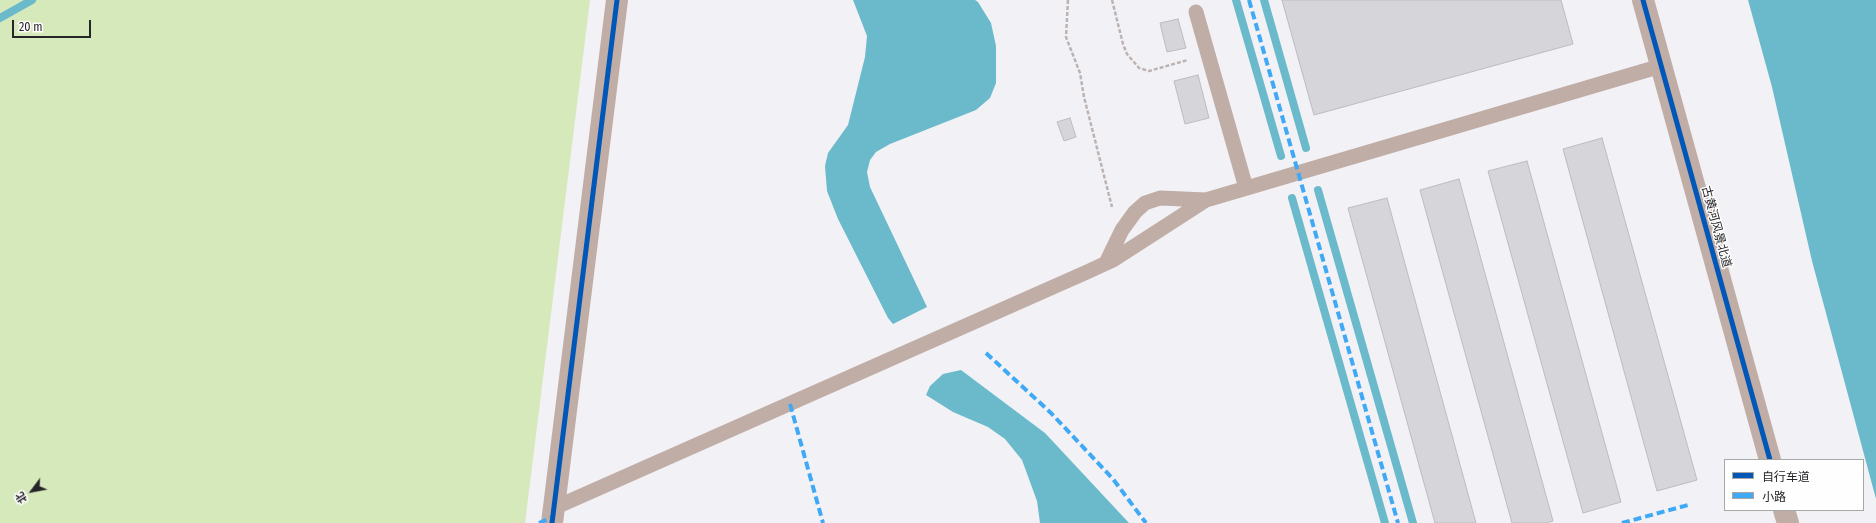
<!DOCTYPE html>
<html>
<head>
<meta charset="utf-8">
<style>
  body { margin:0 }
  #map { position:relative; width:1876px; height:523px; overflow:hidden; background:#f1f1f6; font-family:"Fira Sans Condensed","Noto Sans SC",sans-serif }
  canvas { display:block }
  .legend { position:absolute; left:1724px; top:459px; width:140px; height:52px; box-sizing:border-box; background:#fefefe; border:1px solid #a7a7a8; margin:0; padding:5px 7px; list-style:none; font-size:12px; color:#252428 }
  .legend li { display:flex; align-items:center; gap:8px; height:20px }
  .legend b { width:20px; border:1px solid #a7a7a8 }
  .north { position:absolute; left:12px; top:471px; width:40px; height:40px; -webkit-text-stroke:3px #fefefe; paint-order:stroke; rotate:238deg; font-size:11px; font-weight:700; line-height:16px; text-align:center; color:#252428 }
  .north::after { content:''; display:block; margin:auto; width:14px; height:18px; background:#252428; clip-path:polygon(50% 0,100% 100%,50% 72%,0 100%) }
  .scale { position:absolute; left:12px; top:20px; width:79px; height:18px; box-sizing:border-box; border:2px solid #252428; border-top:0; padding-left:5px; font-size:12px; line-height:14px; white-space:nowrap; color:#252428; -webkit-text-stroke:3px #fefefe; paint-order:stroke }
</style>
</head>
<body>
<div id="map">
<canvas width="1876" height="523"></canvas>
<ul class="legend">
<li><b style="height:5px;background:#0057b8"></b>自行车道</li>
<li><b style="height:5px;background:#3fa9f5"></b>小路</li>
</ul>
<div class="north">北</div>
<div class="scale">20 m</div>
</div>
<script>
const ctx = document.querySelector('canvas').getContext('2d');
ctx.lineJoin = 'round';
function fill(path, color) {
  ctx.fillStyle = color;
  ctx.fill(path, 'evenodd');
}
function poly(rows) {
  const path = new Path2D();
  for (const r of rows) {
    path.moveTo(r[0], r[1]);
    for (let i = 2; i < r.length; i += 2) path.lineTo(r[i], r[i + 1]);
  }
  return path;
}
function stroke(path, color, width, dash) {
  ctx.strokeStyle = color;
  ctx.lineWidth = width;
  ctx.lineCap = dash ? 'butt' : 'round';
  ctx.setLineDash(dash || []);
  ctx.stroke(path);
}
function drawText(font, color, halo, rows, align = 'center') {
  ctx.font = font + ' "Fira Sans Condensed","Noto Sans SC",sans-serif';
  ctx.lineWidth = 3;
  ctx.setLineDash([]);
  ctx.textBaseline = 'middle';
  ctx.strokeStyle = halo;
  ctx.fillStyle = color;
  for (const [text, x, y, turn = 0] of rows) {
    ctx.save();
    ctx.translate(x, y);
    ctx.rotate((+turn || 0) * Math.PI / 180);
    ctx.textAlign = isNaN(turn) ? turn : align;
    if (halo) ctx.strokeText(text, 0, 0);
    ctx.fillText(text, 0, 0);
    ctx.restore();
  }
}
fill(poly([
  [0,0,590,0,525,523,0,523]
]), '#d5e9bb');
fill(poly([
  [853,0,975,0,978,2,991,23,996,46,996,83,990,98,976,110,890,144,876,152,870,160,867,172,870,187,927,307,893,324,888,318,838,219,827,191,825,166,828,153,848,125,865,57,867,36],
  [1748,0,1876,0,1876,499,1812,261,1772,87],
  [961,370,1045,433,1129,523,1040,523,1037,501,1022,460,1005,439,988,427,953,412,926,395,930,386,943,374]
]), '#6abacb');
stroke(poly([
  [1236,0,1281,156],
  [1264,0,1306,148],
  [0,18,32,0],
  [1318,190,1413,523],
  [1292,198,1385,523]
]), '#6abacb', 8);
const building = poly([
  [1282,0,1561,0,1573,44,1314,115,1282,0],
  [1178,19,1186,48,1167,52,1160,23,1178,19],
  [1198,75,1209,118,1185,124,1174,81,1198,75],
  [1070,118,1076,137,1064,141,1057,122,1070,118],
  [1602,138,1697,480,1657,491,1563,149,1602,138],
  [1527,161,1621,502,1583,513,1488,171,1527,161],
  [1459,179,1553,521,1546,523,1512,523,1420,190,1459,179],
  [1387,198,1476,523,1435,523,1348,208,1387,198]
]);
fill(building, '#d6d6da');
stroke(building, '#bcbcbf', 1);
stroke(poly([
  [1068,0,1066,37,1080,73,1084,97,1112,207],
  [1112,0,1123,44,1127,54,1139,68,1149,71,1188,60]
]), '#bdb4b2', 2.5, [4, 2]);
stroke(poly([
  [1196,12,1246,188],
  [1106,263,1122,230,1135,212,1145,203,1160,198,1206,200],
  [554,508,1087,272,1113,260,1206,200,1661,66]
]), '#c0ada6', 15);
stroke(poly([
  [1643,0,1770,460],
  [1784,510,1788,523],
  [552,523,617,0]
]), '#c0ada6', 22);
stroke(poly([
  [1249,0,1398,523],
  [986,353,1051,413,1113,479,1146,523],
  [790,404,823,523],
  [539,523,553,517],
  [1622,523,1688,505]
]), '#3fa9f5', 4, [8, 4]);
stroke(poly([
  [1643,0,1770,460],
  [552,523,617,0]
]), '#0057b8', 5);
drawText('12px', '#252428', '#fefefe', [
  ["古黄河风景北道",1716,227,75]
]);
</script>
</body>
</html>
